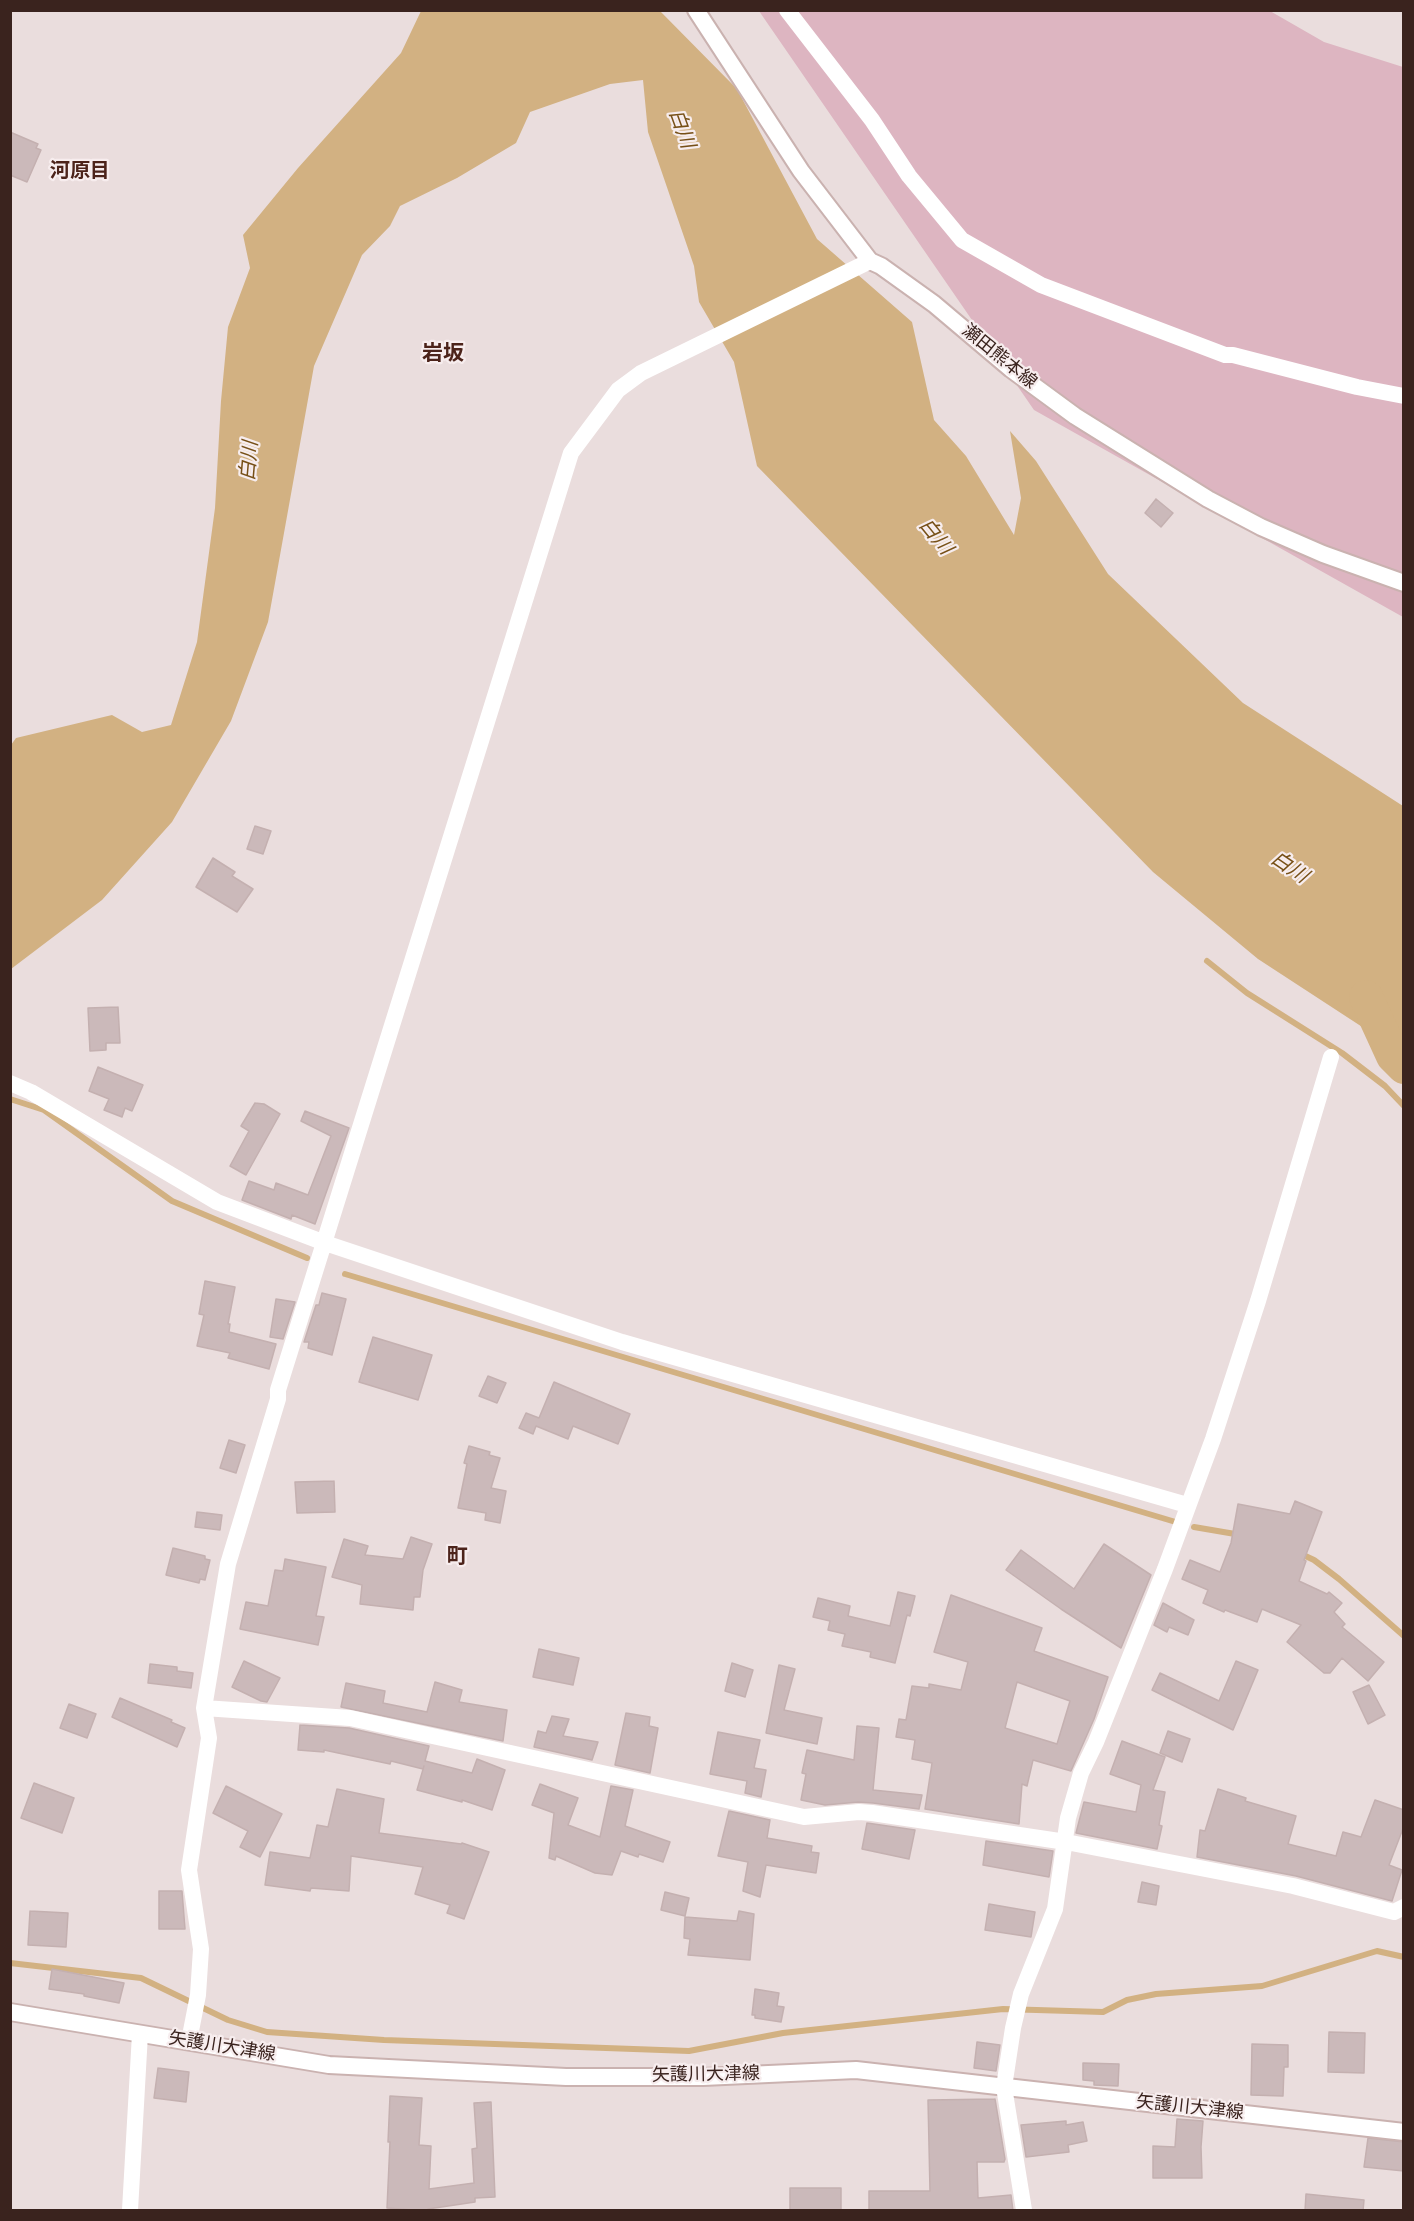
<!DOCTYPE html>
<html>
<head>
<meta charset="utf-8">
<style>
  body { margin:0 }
  #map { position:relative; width:1414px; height:2221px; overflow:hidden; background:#eadddd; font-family:"Varela Round",sans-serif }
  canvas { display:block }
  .frame { position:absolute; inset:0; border:12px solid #3a231e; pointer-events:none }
</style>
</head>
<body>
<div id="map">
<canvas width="1414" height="2221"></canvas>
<div class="frame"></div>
</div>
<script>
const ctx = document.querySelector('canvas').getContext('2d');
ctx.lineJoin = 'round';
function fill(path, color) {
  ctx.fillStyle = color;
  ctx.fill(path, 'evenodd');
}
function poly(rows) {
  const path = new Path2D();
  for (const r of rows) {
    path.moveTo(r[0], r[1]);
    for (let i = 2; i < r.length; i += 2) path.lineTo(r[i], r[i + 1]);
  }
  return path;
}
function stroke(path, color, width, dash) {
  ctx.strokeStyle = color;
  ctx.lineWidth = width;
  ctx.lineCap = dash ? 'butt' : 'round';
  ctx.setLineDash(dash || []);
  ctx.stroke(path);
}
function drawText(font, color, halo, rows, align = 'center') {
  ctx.font = font + ' "Varela Round","Noto Sans JP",sans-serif';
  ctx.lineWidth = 4.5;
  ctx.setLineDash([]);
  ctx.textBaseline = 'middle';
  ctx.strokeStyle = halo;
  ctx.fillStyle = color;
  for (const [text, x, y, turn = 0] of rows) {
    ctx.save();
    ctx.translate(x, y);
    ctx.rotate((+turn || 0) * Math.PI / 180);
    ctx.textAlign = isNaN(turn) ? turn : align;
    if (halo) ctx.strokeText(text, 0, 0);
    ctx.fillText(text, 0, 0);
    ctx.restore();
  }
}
fill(poly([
  [759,11,1270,11,1324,42,1403,67,1403,617,1034,410]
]), '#ddb5c1');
fill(poly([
  [421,11,660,11,737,89,817,239,912,322,934,420,966,456,1014,535,1021,498,1010,431,1036,461,1108,574,1243,703,1403,806,1403,1045,1373,1034,1258,959,1153,872,757,466,734,362,699,302,694,266,648,132,643,80,610,84,530,112,516,143,457,178,400,206,390,226,362,255,314,366,268,622,231,721,172,822,102,900,11,969,11,745,16,738,112,715,142,732,171,725,197,642,215,508,221,401,228,327,250,268,243,235,298,168,401,53]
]), '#d2b182');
stroke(poly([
  [1207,961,1247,993,1342,1053,1385,1086,1404,1106],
  [10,1099,44,1110,172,1201,307,1258],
  [345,1274,1179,1523],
  [1194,1527,1241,1535],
  [1299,1553,1314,1560,1339,1579,1404,1636],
  [10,1963,141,1978,228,2020,267,2032,384,2040,689,2051,783,2033,1003,2009,1103,2012,1127,2000,1156,1994,1262,1986,1377,1951,1404,1957]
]), '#d2b182', 6);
stroke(poly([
  [1366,997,1393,1056,1404,1067]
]), '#d2b182', 34);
const building = poly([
  [10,132,38,144,36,148,41,150,27,182,10,175,10,132],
  [1156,499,1173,513,1161,527,1145,513,1156,499],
  [255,826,271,831,263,854,247,849,255,826],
  [213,858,235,872,232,876,253,889,237,912,196,887,213,858],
  [118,1007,120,1043,106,1043,106,1050,90,1051,88,1008,118,1007],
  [98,1067,143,1085,132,1111,125,1108,122,1117,104,1110,109,1099,89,1091,98,1067],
  [255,1103,264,1104,280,1114,246,1175,230,1166,249,1131,241,1126,255,1103],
  [305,1111,349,1128,315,1224,292,1215,291,1219,242,1200,249,1181,274,1190,276,1183,308,1195,331,1136,301,1121,305,1111],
  [205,1281,235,1287,228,1324,230,1324,229,1332,276,1344,269,1369,228,1358,230,1353,197,1346,204,1315,199,1314,205,1281],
  [322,1293,346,1299,332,1355,308,1348,309,1342,304,1342,316,1305,319,1305,322,1293],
  [276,1299,295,1302,283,1339,270,1337,276,1299],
  [373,1337,432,1355,418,1400,359,1382,373,1337],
  [488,1376,506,1383,497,1403,479,1396,488,1376],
  [554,1382,630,1414,618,1444,573,1426,568,1439,536,1426,533,1434,519,1428,526,1413,539,1418,554,1382],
  [229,1440,245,1445,236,1473,220,1468,229,1440],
  [469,1446,490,1452,489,1455,500,1458,491,1488,506,1491,500,1523,485,1520,486,1513,458,1508,467,1464,464,1463,469,1446],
  [334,1481,335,1512,297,1513,295,1482,334,1481],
  [1295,1501,1322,1512,1304,1560,1306,1561,1299,1581,1327,1594,1329,1592,1342,1603,1334,1612,1345,1624,1342,1627,1384,1662,1368,1681,1342,1658,1330,1673,1324,1673,1287,1642,1301,1625,1262,1609,1257,1622,1225,1610,1224,1612,1203,1603,1208,1590,1182,1579,1190,1560,1220,1572,1231,1543,1238,1504,1290,1514,1295,1501],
  [197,1512,222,1515,220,1530,195,1527,197,1512],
  [411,1537,432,1544,423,1570,420,1597,414,1597,413,1610,360,1604,362,1585,332,1577,344,1539,368,1546,365,1555,403,1559,411,1537],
  [1104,1544,1151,1575,1121,1648,1061,1609,1006,1570,1021,1550,1074,1589,1104,1544],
  [173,1548,205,1556,205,1559,210,1560,205,1580,200,1579,199,1583,166,1575,173,1548],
  [285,1559,326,1567,316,1616,324,1617,318,1645,240,1629,246,1602,268,1606,275,1570,283,1571,285,1559],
  [898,1592,915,1596,910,1616,907,1615,895,1663,870,1657,871,1652,842,1646,845,1634,828,1630,830,1621,813,1617,818,1598,850,1606,848,1616,890,1626,898,1592],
  [951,1595,1042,1628,1034,1651,1108,1677,1094,1719,1071,1771,1033,1760,1027,1786,1022,1784,1019,1824,925,1809,932,1763,912,1759,915,1740,896,1737,899,1719,906,1720,912,1686,929,1688,929,1684,961,1690,968,1662,934,1652,951,1595],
  [1017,1682,1070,1701,1057,1744,1005,1728,1017,1682],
  [1163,1603,1194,1620,1188,1635,1169,1627,1167,1632,1154,1625,1163,1603],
  [539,1649,579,1658,573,1685,533,1677,539,1649],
  [244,1661,280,1678,267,1702,261,1701,232,1687,244,1661],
  [1236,1661,1258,1670,1233,1730,1152,1690,1160,1673,1219,1701,1236,1661],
  [732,1663,753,1670,745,1697,725,1691,732,1663],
  [150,1664,177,1667,177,1671,193,1673,191,1688,148,1683,150,1664],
  [779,1665,795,1669,784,1710,822,1718,817,1744,766,1733,779,1665],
  [435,1682,462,1690,459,1702,507,1710,503,1741,341,1707,346,1683,385,1691,383,1703,427,1712,435,1682],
  [1369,1685,1385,1715,1368,1724,1353,1692,1369,1685],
  [120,1698,172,1720,171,1722,185,1728,177,1747,112,1717,120,1698],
  [69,1704,96,1714,87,1738,60,1728,69,1704],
  [626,1713,650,1717,649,1726,658,1728,650,1773,615,1765,626,1713],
  [552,1716,569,1719,563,1736,598,1742,592,1760,534,1747,538,1731,546,1733,552,1716],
  [300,1725,349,1728,429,1746,425,1761,472,1773,477,1759,505,1770,492,1810,462,1800,462,1802,417,1790,424,1766,423,1769,391,1761,390,1764,324,1750,324,1752,298,1750,300,1725],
  [857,1726,879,1728,873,1790,922,1795,919,1809,873,1803,858,1802,825,1805,801,1800,806,1774,802,1773,807,1750,854,1760,857,1726],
  [1168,1731,1190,1739,1182,1762,1160,1753,1168,1731],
  [718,1732,760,1740,754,1768,766,1770,761,1797,745,1793,747,1781,710,1774,718,1732],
  [1122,1741,1165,1757,1153,1790,1165,1792,1159,1825,1162,1826,1157,1849,1076,1833,1084,1802,1136,1812,1141,1785,1110,1774,1122,1741],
  [34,1783,74,1798,62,1833,21,1818,34,1783],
  [540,1784,578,1798,568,1825,600,1837,611,1786,633,1790,625,1826,670,1842,663,1862,639,1854,638,1857,621,1851,612,1875,595,1873,556,1856,555,1860,549,1858,554,1813,532,1805,540,1784],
  [226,1786,282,1814,260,1857,240,1847,248,1831,213,1813,226,1786],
  [337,1789,384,1799,379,1833,461,1844,462,1843,489,1852,464,1919,447,1913,450,1905,415,1894,423,1867,351,1856,349,1891,311,1888,310,1891,265,1885,270,1852,310,1858,317,1825,328,1827,337,1789],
  [1218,1789,1246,1798,1245,1801,1296,1816,1288,1844,1336,1856,1343,1832,1361,1837,1375,1800,1404,1810,1404,1826,1389,1865,1402,1870,1392,1901,1296,1876,1197,1857,1200,1830,1205,1831,1218,1789],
  [729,1811,770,1820,767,1838,812,1846,811,1852,819,1853,816,1873,766,1865,760,1897,743,1891,748,1862,718,1856,729,1811],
  [867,1823,915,1830,909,1859,862,1849,867,1823],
  [986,1841,1053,1851,1049,1877,983,1865,986,1841],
  [1142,1882,1159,1886,1156,1905,1138,1902,1142,1882],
  [159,1891,182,1891,185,1929,159,1929,159,1891],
  [665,1892,689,1898,685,1916,661,1910,665,1892],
  [989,1904,1035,1912,1031,1937,985,1930,989,1904],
  [30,1911,68,1913,66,1947,28,1945,30,1911],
  [739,1911,754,1914,750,1960,688,1955,690,1939,684,1938,685,1917,737,1921,739,1911],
  [52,1969,124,1983,119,2003,84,1996,84,1994,49,1989,52,1969],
  [755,1989,779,1993,777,2006,784,2007,781,2022,755,2018,755,2015,752,2015,755,1989],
  [1329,2032,1365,2033,1364,2073,1328,2072,1329,2032],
  [977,2042,1000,2045,996,2071,974,2068,977,2042],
  [1252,2044,1288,2045,1288,2067,1284,2067,1283,2096,1251,2095,1252,2044],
  [1083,2063,1119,2064,1118,2086,1094,2085,1094,2081,1083,2080,1083,2063],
  [158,2068,189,2072,186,2102,154,2098,158,2068],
  [390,2096,422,2098,419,2145,431,2146,429,2189,474,2183,472,2149,477,2148,474,2103,491,2102,495,2197,475,2198,475,2202,428,2209,428,2211,387,2208,390,2142,388,2142,390,2096],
  [995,2099,1005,2159,1004,2162,977,2162,978,2198,1011,2195,1013,2211,869,2211,869,2191,930,2191,928,2100,995,2099],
  [1177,2119,1203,2121,1201,2147,1202,2178,1153,2178,1153,2146,1175,2147,1177,2119],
  [1066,2121,1066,2125,1083,2122,1087,2141,1068,2145,1069,2152,1026,2157,1021,2125,1066,2121],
  [1368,2138,1404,2142,1404,2171,1364,2167,1368,2138],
  [790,2188,841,2188,841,2211,790,2211,790,2188],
  [1306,2194,1364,2200,1363,2211,1305,2211,1306,2194]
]);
fill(building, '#cbb9ba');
stroke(building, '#c4b0b0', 1.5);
const secondary = poly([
  [696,10,801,171,870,261,881,266,934,304,1011,369,1075,416,1208,499,1261,527,1323,554,1404,583],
  [10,2012,329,2065,566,2077,703,2077,856,2070,1404,2132]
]);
stroke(secondary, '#cab2b0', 20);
stroke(poly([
  [787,10,872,120,909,176,962,240,1041,285,1225,355,1233,355,1357,387,1404,396],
  [10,1083,31,1092,217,1202,325,1243,622,1342,1187,1505],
  [204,1708,350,1718,804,1817,859,1812,872,1813,1066,1842,1293,1886,1394,1912,1404,1907],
  [189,2041,198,1995,201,1949,189,1870,209,1738,204,1708,228,1564,278,1399,278,1390,571,453,618,390,641,373,870,261],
  [130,2210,140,2034],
  [1024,2210,1004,2087,1013,2028,1021,1994,1055,1909,1068,1818,1081,1773,1096,1742,1165,1569,1213,1439,1258,1301,1331,1057]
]), '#fff', 16);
stroke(secondary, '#fff', 16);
drawText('18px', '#3a231e', '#f7edee', [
  ["瀬田熊本線",999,357,39],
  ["矢護川大津線",222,2047,9],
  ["矢護川大津線",706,2075,-1],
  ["矢護川大津線",1190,2108,6]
]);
drawText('italic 20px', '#775017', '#f7edee', [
  ["白川",681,129,70],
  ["白川",250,461,-85],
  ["白川",935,537,51],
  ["白川",1289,868,34]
]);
drawText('bold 20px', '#4c231a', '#f7edee', [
  ["河原目",80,172]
]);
drawText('bold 21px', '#4c231a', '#f7edee', [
  ["岩坂",443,354],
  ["町",457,1557]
]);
</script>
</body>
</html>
